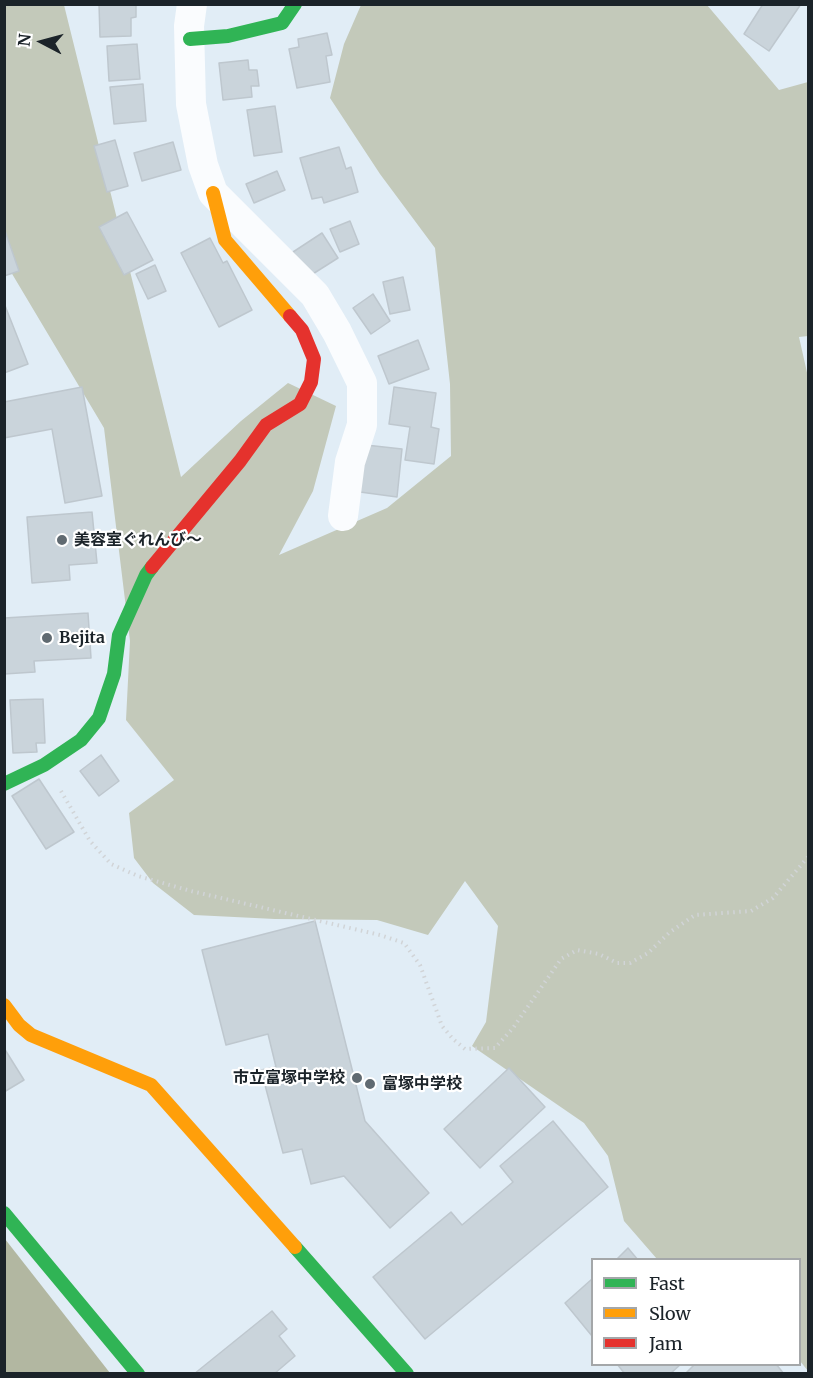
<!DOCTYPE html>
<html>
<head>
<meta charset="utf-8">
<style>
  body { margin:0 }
  #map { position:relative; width:813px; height:1378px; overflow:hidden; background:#e1edf6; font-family:Merriweather,serif }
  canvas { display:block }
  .frame { position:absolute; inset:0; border:6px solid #1b2329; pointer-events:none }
  .legend { position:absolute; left:591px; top:1258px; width:210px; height:108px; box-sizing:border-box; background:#fff; border:2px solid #a4a7a9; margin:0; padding:8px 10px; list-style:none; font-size:18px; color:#1b2329 }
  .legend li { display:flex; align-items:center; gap:12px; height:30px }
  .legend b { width:30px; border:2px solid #a4a7a9 }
  .north { position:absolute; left:12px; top:12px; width:60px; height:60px; -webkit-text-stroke:4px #fff; paint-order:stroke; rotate:276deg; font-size:16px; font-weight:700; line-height:24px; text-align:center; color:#1b2329 }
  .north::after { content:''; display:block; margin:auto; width:21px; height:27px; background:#1b2329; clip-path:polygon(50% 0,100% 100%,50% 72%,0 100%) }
</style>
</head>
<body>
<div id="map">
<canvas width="813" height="1378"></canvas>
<div class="frame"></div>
<ul class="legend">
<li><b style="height:8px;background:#30b455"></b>Fast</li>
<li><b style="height:8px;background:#ff9f0a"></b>Slow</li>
<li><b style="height:8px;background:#e5322d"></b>Jam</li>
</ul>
<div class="north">N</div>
</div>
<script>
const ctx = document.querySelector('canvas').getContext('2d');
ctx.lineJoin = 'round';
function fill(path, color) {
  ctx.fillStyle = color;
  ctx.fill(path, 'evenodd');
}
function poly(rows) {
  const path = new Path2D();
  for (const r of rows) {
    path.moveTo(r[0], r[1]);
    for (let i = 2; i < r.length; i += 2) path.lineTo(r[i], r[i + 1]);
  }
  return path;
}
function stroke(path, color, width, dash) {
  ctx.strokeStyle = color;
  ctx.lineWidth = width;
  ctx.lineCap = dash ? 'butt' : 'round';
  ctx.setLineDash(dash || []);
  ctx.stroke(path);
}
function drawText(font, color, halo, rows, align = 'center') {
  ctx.font = font + ' Merriweather,"Noto Sans JP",serif';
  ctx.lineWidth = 4.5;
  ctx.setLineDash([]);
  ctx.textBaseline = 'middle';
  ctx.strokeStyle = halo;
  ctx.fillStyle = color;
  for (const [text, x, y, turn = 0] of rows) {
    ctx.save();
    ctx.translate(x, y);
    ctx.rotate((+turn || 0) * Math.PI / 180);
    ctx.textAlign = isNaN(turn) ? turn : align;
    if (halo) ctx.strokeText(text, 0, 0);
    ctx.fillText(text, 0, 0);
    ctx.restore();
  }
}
fill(poly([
  [5,5,64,5,181,477,241,421,288,383,336,406,313,491,279,555,387,508,451,456,450,384,435,248,380,174,330,98,344,44,361,5,707,5,779,90,808,82,808,336,799,337,808,377,808,1371,800,1361,800,1260,657,1259,624,1221,608,1156,584,1123,472,1046,486,1022,498,926,465,881,428,935,377,920,275,919,194,915,153,883,134,858,129,813,174,780,126,720,130,641,104,428,5,262]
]), '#c3c9ba');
fill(poly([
  [5,1239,110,1373,5,1373]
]), '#b2b7a1');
const building = poly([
  [99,4,136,4,136,17,131,18,131,36,100,37,99,4],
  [763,4,801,4,769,51,744,34,763,4],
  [327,33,332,55,326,56,330,82,297,88,289,49,299,47,298,39,327,33],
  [137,44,140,79,109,81,107,46,137,44],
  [248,60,249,70,257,70,259,86,251,86,252,97,223,100,219,63,248,60],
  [143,84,146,121,114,124,110,87,143,84],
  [275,106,282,152,254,156,247,110,275,106],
  [115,140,128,186,107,192,94,146,115,140],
  [173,142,181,170,142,181,134,153,173,142],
  [339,147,346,169,351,167,358,192,324,203,322,197,312,199,300,158,339,147],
  [277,171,285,190,254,203,246,184,277,171],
  [127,212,153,260,124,275,99,227,127,212],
  [350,221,359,244,340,252,330,229,350,221],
  [4,228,19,271,4,276,4,228],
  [322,233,338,258,308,277,293,252,322,233],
  [210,238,223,263,227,261,252,310,219,327,181,253,210,238],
  [155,265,166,291,148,299,136,274,155,265],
  [403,277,410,310,390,314,383,282,403,277],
  [373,294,390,321,371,334,353,308,373,294],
  [4,303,28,364,4,373,4,303],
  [418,340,429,369,389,384,378,356,418,340],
  [82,387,102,496,65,503,52,429,4,438,4,402,82,387],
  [394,387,436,393,431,427,439,429,434,464,405,460,410,427,389,424,394,387],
  [366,445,402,449,397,497,360,492,366,445],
  [92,512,97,563,69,565,70,580,32,583,27,517,92,512],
  [88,613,91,658,34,661,35,672,4,674,4,618,88,613],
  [43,699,45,743,36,743,37,752,13,753,10,700,43,699],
  [101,755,119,781,99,796,80,771,101,755],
  [39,779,74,832,46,849,12,796,39,779],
  [315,921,365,1121,429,1193,390,1228,344,1176,311,1184,302,1149,283,1153,261,1070,276,1067,268,1034,226,1045,202,950,315,921],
  [4,1048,24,1080,4,1092,4,1048],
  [509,1068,545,1107,480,1168,444,1129,509,1068],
  [553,1121,608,1187,425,1339,373,1277,451,1212,462,1225,513,1182,500,1166,553,1121],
  [628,1248,638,1260,616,1260,628,1248],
  [592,1279,592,1336,565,1303,592,1279],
  [272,1311,287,1329,279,1336,295,1356,274,1374,194,1374,272,1311],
  [617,1364,681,1364,670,1374,625,1374,617,1364],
  [695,1364,776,1364,784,1374,685,1374,695,1364]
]);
fill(building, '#cad4db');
stroke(building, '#bec7ce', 1.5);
stroke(poly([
  [61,791,90,841,111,864,138,876,191,891,380,935,404,943,420,965,442,1026,453,1039,465,1049,495,1048,513,1028,561,959,577,950,599,954,617,963,630,963,648,953,670,932,695,915,751,911,773,898,808,857]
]), '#d1d4d7', 4, [1.5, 4.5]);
stroke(poly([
  [192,4,189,26,191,104,203,165,213,193,315,295,337,332,362,383,362,425,350,462,343,516]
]), '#fafcfe', 30);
stroke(poly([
  [190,39,228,36,282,23,295,4],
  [4,784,44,765,81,740,99,718,114,674,119,635,146,575,152,567],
  [4,1213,138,1374],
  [295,1247,407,1374]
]), '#30b455', 14);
stroke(poly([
  [213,193,225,240,290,316],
  [4,1005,19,1025,31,1035,151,1085,295,1247]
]), '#ff9f0a', 14);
stroke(poly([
  [152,567,240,461,266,425,300,404,311,382,314,359,302,330,290,316]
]), '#e5322d', 14);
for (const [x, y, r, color] of [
  [62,540,6,"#606a71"],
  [47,638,6,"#606a71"],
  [357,1078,6,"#606a71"],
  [370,1084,6,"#606a71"]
]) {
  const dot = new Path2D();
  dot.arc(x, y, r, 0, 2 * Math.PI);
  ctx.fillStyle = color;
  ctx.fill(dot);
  stroke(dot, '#fff', 2);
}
drawText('bold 16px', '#1b2329', '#fff', [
  ["美容室ぐれんび～",74,540],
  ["Bejita",59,638],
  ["市立富塚中学校",345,1078,"right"],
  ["富塚中学校",382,1084]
], 'left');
</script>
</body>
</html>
